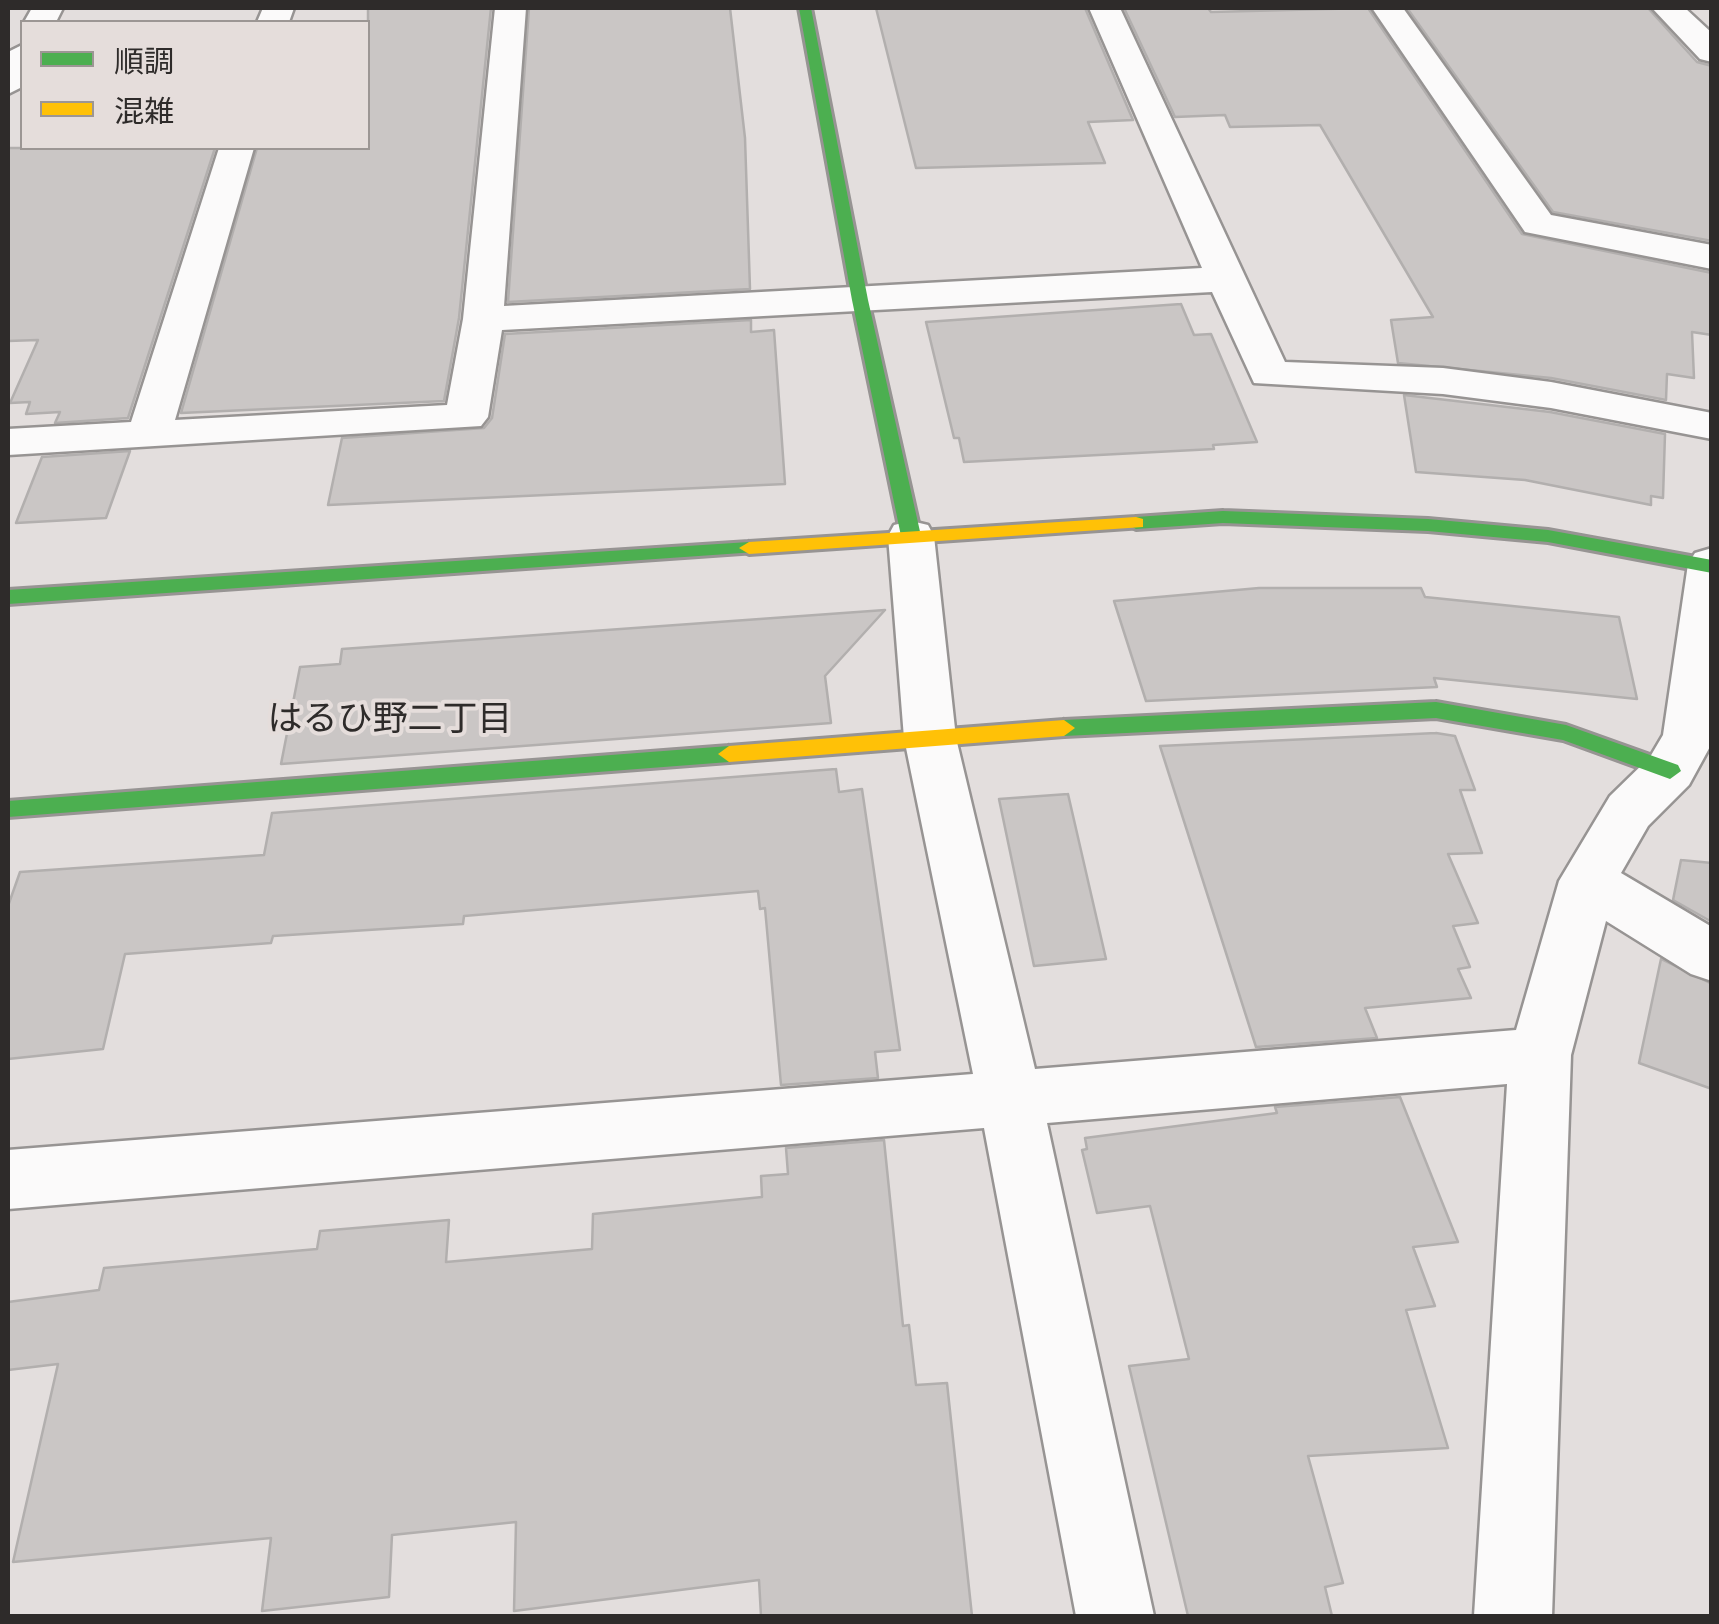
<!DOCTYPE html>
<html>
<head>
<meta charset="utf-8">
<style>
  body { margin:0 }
  #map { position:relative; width:1719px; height:1624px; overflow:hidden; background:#e3dedd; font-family:"Space Grotesk","Noto Sans JP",sans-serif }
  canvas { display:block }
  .frame { position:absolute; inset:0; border:10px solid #2e2b2a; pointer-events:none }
  .legend { position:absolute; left:20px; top:20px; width:350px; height:130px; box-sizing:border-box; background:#e5dddb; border:2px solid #9c9694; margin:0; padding:12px 18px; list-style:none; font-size:30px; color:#2e2b2a }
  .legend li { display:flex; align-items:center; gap:20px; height:50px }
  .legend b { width:50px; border:2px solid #9c9694 }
</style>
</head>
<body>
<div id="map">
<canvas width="1719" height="1624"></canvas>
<div class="frame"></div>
<ul class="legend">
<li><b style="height:12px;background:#4caf50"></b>順調</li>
<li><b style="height:12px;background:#ffc107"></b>混雑</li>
</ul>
</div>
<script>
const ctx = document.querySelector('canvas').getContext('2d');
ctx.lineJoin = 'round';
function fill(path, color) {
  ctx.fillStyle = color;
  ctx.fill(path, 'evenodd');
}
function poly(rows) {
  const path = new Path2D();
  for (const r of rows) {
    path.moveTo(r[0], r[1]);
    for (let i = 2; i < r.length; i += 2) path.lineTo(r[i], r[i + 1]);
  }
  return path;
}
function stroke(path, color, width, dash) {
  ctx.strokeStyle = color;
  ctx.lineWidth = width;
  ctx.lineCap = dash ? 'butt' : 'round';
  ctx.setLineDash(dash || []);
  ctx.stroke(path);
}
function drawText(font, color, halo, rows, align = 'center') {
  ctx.font = font + ' "Space Grotesk","Noto Sans JP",sans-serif';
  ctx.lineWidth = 8;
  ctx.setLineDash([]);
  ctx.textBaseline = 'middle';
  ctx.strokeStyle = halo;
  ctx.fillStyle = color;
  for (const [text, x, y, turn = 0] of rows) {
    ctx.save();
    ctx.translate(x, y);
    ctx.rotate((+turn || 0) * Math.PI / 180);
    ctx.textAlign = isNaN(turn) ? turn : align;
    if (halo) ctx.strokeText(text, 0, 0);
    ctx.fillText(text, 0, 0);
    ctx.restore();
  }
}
const building = poly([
  [368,8,491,8,459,318,444,401,181,413,257,148,368,148,368,8],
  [529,8,730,8,745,138,750,289,508,302,529,8],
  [876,8,1085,8,1133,120,1088,122,1105,163,916,168,876,8],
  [1124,8,1208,8,1211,12,1368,8,1522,234,1712,273,1712,335,1692,332,1694,378,1667,374,1666,400,1551,378,1398,363,1391,320,1433,317,1320,125,1230,127,1225,115,1175,117,1124,8],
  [1407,8,1648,8,1697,62,1712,66,1712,241,1553,212,1407,8],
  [8,148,215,148,128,418,55,423,60,412,26,414,30,402,10,403,38,340,8,341,8,148],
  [1181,304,1194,335,1211,334,1257,442,1213,445,1214,449,964,462,959,438,954,438,926,322,1181,304],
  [751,320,751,332,774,330,785,484,328,505,342,438,484,428,492,418,505,334,751,320],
  [1404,395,1550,412,1665,434,1663,498,1651,496,1651,505,1525,480,1416,472,1404,395],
  [130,451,106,518,16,523,42,457,130,451],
  [1259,588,1421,588,1425,597,1619,617,1637,699,1434,678,1437,687,1146,701,1114,601,1259,588],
  [885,610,825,676,831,723,281,764,300,667,340,664,342,649,885,610],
  [1436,733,1455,736,1475,790,1460,790,1482,853,1448,854,1478,923,1453,926,1470,967,1458,969,1471,998,1365,1008,1377,1038,1256,1047,1160,746,1436,733],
  [836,769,839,792,862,789,900,1050,875,1052,878,1078,781,1085,765,908,760,909,758,891,464,916,463,924,273,936,271,943,125,954,103,1049,8,1059,8,906,20,872,264,855,272,813,836,769],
  [1068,794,1106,959,1034,966,999,799,1068,794],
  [1681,860,1712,863,1712,922,1673,900,1681,860],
  [1661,959,1712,984,1712,1089,1639,1063,1661,959],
  [1400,1097,1458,1242,1413,1247,1435,1306,1406,1310,1448,1448,1308,1456,1343,1583,1325,1587,1332,1616,1188,1616,1129,1366,1189,1359,1150,1206,1097,1213,1082,1150,1087,1149,1085,1138,1277,1113,1275,1107,1400,1097],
  [884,1140,903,1326,909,1325,916,1385,947,1383,972,1616,761,1616,759,1580,514,1611,516,1522,392,1535,389,1597,262,1611,271,1538,13,1562,58,1364,8,1370,8,1302,99,1290,104,1268,317,1249,320,1231,449,1220,446,1262,592,1249,593,1214,762,1197,761,1176,788,1174,786,1148,884,1140]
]);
fill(building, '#cac6c5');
stroke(building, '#b2afae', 2.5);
const street = poly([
  [32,8,63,8,56,22,24,22,32,8],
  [263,8,294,8,289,22,257,22,263,8],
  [495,8,526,8,504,306,1202,268,1089,8,1120,8,1285,362,1443,368,1551,382,1712,413,1712,439,1551,408,1443,394,1254,383,1212,292,502,330,488,417,481,426,8,455,8,429,131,422,219,148,254,148,175,420,447,405,463,319,495,8],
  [1372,8,1403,8,1551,215,1712,245,1712,269,1525,232,1372,8],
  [1652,8,1685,8,1712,33,1712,62,1700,59,1652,8],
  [22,45,22,87,8,94,8,52,22,45],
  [911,521,928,525,934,536,956,738,1035,1069,1516,1030,1559,881,1610,796,1650,757,1663,735,1688,564,1695,553,1712,548,1712,743,1689,785,1648,826,1621,873,1712,927,1712,981,1691,974,1606,921,1571,1055,1552,1616,1474,1616,1507,1084,1047,1123,1154,1616,1076,1616,984,1128,8,1209,8,1150,973,1074,904,738,888,536,894,525,911,521]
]);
const fast = poly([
  [799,8,811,8,868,300,921,536,911,542,901,536,852,300,799,8],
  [1223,511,1428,519,1548,530,1712,560,1712,573,1548,542,1428,531,1223,523,1136,529,1126,523,1136,517,1223,511],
  [749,542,759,548,756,552,8,604,8,590,749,542],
  [1436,702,1566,725,1678,765,1681,771,1670,779,1563,740,1436,718,1064,736,1053,728,1064,720,1436,702],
  [729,746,740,754,729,762,8,817,8,801,729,746]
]);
const slow = poly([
  [1136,517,1143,519,1143,527,749,554,739,548,749,542,1136,517],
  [1064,720,1075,728,1064,736,729,762,718,754,729,746,1064,720]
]);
stroke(street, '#979493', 5);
stroke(fast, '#979493', 6);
stroke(slow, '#979493', 6);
fill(street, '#fbfafa');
fill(fast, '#4caf50');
fill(slow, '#ffc107');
drawText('35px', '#2e2b2a', '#e5dddb', [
  ["はるひ野二丁目",390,721]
]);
</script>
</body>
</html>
